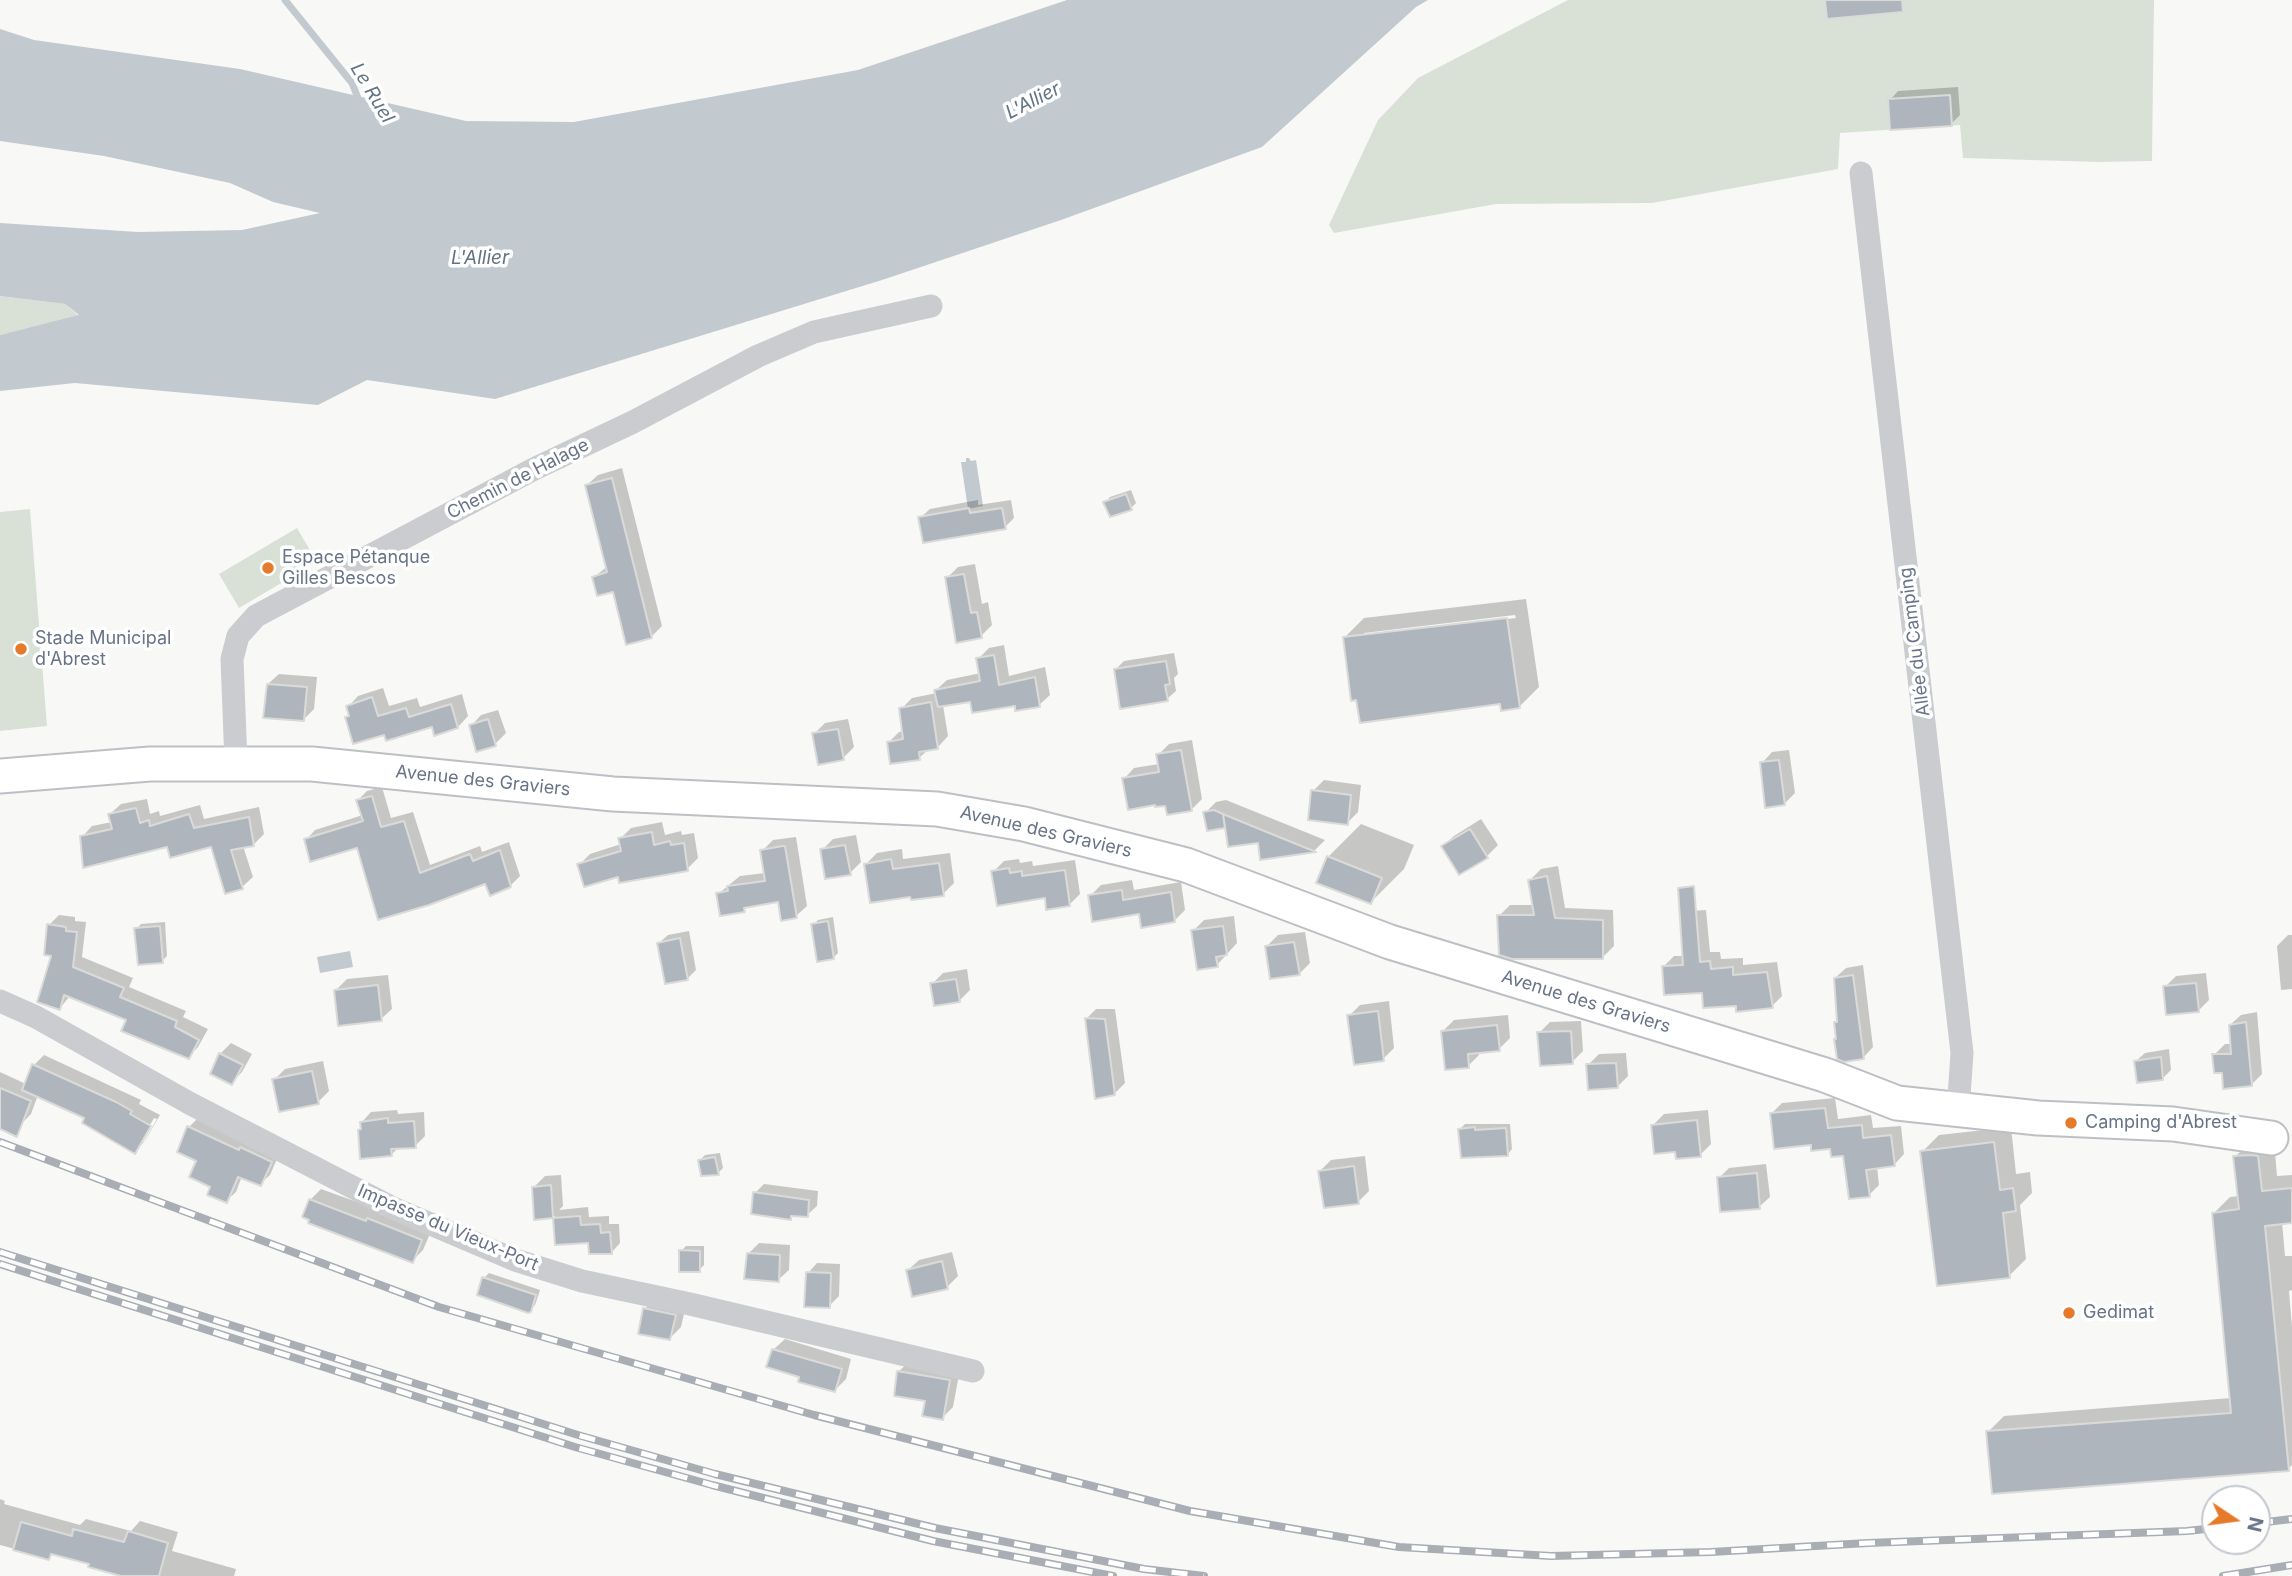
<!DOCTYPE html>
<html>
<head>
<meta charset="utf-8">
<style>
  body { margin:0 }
  #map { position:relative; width:2292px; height:1576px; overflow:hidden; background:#f8f9f6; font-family:Inter,sans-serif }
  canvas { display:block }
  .north { position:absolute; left:2201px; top:1485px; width:70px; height:70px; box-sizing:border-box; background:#fff; border:2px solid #c3c7cf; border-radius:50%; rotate:103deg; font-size:19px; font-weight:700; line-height:28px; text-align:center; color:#687388 }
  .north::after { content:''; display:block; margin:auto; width:24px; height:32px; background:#e57b2a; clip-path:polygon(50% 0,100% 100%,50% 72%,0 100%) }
</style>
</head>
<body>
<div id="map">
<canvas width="2292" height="1576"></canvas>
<div class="north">N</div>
</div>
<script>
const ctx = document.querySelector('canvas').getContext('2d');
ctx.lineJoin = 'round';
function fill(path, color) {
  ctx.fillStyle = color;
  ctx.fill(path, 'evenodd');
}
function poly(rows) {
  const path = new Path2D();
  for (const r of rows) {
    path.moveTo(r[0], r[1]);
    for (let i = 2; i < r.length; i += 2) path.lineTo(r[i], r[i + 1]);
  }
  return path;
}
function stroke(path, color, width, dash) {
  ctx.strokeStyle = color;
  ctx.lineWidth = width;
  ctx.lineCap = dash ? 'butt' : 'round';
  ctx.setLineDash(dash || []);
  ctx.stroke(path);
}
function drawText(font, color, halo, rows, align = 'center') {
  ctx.font = font + ' Inter,sans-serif';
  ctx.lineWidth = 7;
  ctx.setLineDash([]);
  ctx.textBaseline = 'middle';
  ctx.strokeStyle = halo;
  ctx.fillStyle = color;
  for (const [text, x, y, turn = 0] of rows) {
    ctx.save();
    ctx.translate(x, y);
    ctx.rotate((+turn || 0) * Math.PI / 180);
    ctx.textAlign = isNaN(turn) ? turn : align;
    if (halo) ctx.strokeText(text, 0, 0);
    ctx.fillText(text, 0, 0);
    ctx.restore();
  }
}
fill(poly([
  [1568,0,2154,0,2152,161,2098,162,1963,158,1960,125,1840,133,1838,169,1652,203,1496,204,1334,233,1329,225,1378,120,1418,78],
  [0,296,65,304,79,316,0,335],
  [30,509,47,726,0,731,0,512],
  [297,528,317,562,239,608,219,574]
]), '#d9e1d7');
fill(poly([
  [1067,0,1428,0,1416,7,1262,147,1061,220,882,280,495,399,367,380,318,405,75,383,0,391,0,335,79,315,65,304,0,296,0,223,138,232,242,230,320,213,273,202,230,183,104,156,0,141,0,29,34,40,240,69,466,121,574,122,858,70],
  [966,458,969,458,971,461,976,460,983,506,968,509,961,462,966,462],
  [350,951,353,967,320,973,317,957]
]), '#c2c9cf');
fill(poly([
  [1958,87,1960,115,1951,124,1890,100,1898,91],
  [622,468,662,626,651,637,614,590,594,577,608,566,587,485,598,475],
  [1131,490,1136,503,1131,508,1106,502,1110,497],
  [978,500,978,505,1011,500,1014,518,1005,527,920,518,930,509],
  [975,564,982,604,988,602,992,625,981,636,947,578,958,567],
  [1526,599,1539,687,1519,707,1501,702,1344,638,1364,618],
  [1515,615,1516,618,1364,636,1364,633],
  [1004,645,1009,676,1045,667,1050,695,1039,705,971,700,943,705,948,736,938,747,929,749,919,758,888,743,899,732,904,731,901,709,912,698,937,693,936,690,947,680,981,673,978,659,989,648],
  [1174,653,1178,674,1174,678,1176,691,1167,699,1116,669,1124,661],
  [279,674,317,677,314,709,303,720,268,684],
  [383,688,389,706,417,698,420,707,462,694,468,716,458,727,433,725,385,733,347,718,350,715,348,707,358,696],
  [498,710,506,733,495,744,471,726,481,715],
  [848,719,854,747,843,758,814,734,825,723],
  [1192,740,1202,799,1191,810,1167,804,1124,779,1134,768,1159,764,1158,755,1169,744],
  [1789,750,1795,793,1784,804,1762,763,1772,752],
  [1324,780,1361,785,1358,812,1347,823,1313,791],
  [382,787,391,818,413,812,430,865,480,846,482,852,509,842,520,876,510,886,486,882,428,903,358,846,306,840,315,830,363,815,358,800,367,791],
  [147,799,150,814,159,811,160,816,200,805,204,819,259,807,264,834,254,844,243,846,253,877,242,887,212,845,168,845,82,837,92,826,112,822,110,814,121,804],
  [1226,800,1325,840,1315,850,1262,858,1259,841,1226,824,1224,826,1205,813,1216,802],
  [1481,819,1498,845,1487,856,1460,873,1443,846,1454,836],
  [662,822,665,835,681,831,682,835,694,833,698,858,687,869,619,875,579,865,590,854,621,844,620,839,631,828],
  [1361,824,1414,845,1404,869,1371,902,1328,857],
  [856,835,861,862,850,873,822,850,833,839],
  [796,837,807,906,796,916,779,900,748,906,744,910,718,894,740,876,765,873,762,851,773,840],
  [902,849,903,859,950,853,954,883,943,894,866,864,877,853],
  [1019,859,1020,863,1032,861,1033,866,1075,860,1080,894,1069,905,993,872,1004,861],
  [1558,866,1565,908,1613,910,1614,946,1603,957,1499,916,1510,905,1534,905,1530,880,1541,869],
  [1132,880,1134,890,1181,882,1185,910,1174,921,1090,896,1101,885],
  [1706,910,1710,952,1720,952,1721,959,1743,958,1743,965,1777,962,1782,996,1772,1006,1738,1004,1703,991,1663,967,1674,956,1684,956,1692,911],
  [59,915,75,917,75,921,86,922,82,957,133,978,129,987,186,1011,183,1017,208,1029,198,1047,188,1057,128,1019,70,996,60,1008,49,925],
  [1234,916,1237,943,1217,965,1193,931,1204,920],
  [833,917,838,953,833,958,813,925,818,920],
  [165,922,167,956,162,961,136,929,141,924],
  [689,931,696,970,688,978,659,943,668,935],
  [1305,932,1310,963,1299,974,1267,946,1278,935],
  [2288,935,2292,935,2292,989,2281,990,2277,946],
  [1863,965,1873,1047,1863,1058,1838,1058,1835,978,1846,968],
  [967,969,970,990,959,1001,932,984,943,973],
  [2206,973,2209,1000,2198,1011,2165,987,2176,976],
  [388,975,392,1009,381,1019,336,990,347,979],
  [1389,1001,1394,1048,1383,1059,1349,1016,1360,1005],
  [1096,1009,1115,1009,1125,1083,1114,1094,1086,1019],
  [2257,1012,2262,1074,2251,1085,2223,1071,2214,1055,2225,1044,2232,1044,2230,1025,2241,1015],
  [1508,1015,1510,1038,1499,1049,1479,1051,1479,1055,1468,1066,1443,1031,1454,1020],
  [1581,1021,1583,1051,1572,1062,1539,1033,1550,1022],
  [231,1043,252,1054,242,1072,231,1083,212,1073,220,1054],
  [2169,1049,2171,1070,2163,1078,2136,1061,2145,1053],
  [1626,1053,1628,1076,1617,1087,1588,1065,1599,1054],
  [44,1055,141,1100,139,1104,160,1115,145,1141,135,1151,86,1117,38,1095,31,1114,20,1125,0,1116,0,1072,26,1084,34,1065],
  [154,1118,157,1119,144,1142,140,1142],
  [323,1061,329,1091,318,1102,274,1080,285,1069],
  [1835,1098,1838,1119,1871,1115,1873,1128,1901,1126,1904,1154,1894,1165,1877,1167,1879,1185,1869,1195,1845,1154,1832,1147,1812,1143,1772,1113,1782,1103],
  [397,1110,398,1114,424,1112,425,1136,415,1146,399,1147,391,1155,362,1128,362,1122,371,1112],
  [1708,1110,1711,1144,1700,1155,1677,1150,1653,1125,1664,1114],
  [198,1118,280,1152,270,1175,260,1184,242,1176,236,1192,226,1201,212,1186,199,1160,189,1127],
  [1465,1124,1510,1124,1512,1149,1508,1154,1460,1129],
  [2011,1127,2016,1174,2030,1172,2032,1193,2020,1205,2026,1259,2009,1276,1922,1152,1939,1135],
  [2274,1140,2277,1176,2292,1175,2292,1222,2282,1222,2285,1256,2292,1256,2292,1290,2289,1291,2292,1327,2292,1465,2288,1469,1988,1432,2004,1416,2231,1398,2214,1213,2230,1197,2239,1196,2235,1157,2251,1141],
  [720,1153,723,1168,718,1173,700,1160,705,1155],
  [1365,1156,1369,1191,1358,1202,1320,1171,1331,1160],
  [1766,1164,1770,1197,1759,1207,1719,1178,1729,1168],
  [561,1175,563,1206,559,1210,588,1207,589,1217,609,1216,609,1224,619,1224,620,1243,612,1252,590,1241,557,1243,555,1216,536,1218,534,1187,545,1176],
  [764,1184,818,1191,817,1206,807,1215,794,1214,790,1218,755,1193],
  [321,1189,432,1229,423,1250,412,1261,310,1200],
  [759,1243,790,1245,789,1270,778,1280,748,1254],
  [686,1246,704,1246,704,1265,699,1270,681,1251],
  [952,1252,958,1276,947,1287,908,1270,919,1260],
  [817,1263,840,1264,839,1296,829,1306,808,1273],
  [489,1273,540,1290,535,1305,530,1310,484,1278],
  [655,1298,686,1305,681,1327,670,1338,645,1309],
  [785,1339,851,1359,846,1379,835,1390,769,1366,774,1349],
  [910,1361,960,1369,953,1407,942,1418,899,1371],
  [0,1499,5,1501,4,1504,80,1525,86,1519,131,1531,140,1521,178,1532,172,1551,236,1569,234,1576,130,1576,54,1553,49,1558,0,1545]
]), '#0003');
stroke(poly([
  [285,0,352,83,360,103]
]), '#c2c9cf', 7);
const building = poly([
  [1825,0,1902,0,1903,12,1827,19,1825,0],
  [1950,95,1952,126,1890,130,1888,99,1950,95],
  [612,478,652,638,626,645,613,592,597,596,592,577,607,572,585,485,612,478],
  [1126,494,1132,510,1110,517,1103,502,1126,494],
  [969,508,970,513,1002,508,1006,529,923,543,918,517,969,508],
  [964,574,971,613,977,612,982,638,956,643,945,577,964,574],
  [1507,618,1520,708,1501,711,1500,704,1360,723,1356,700,1351,701,1343,637,1507,618],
  [994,655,999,685,1035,677,1040,707,1015,711,1015,706,972,713,970,702,938,707,934,690,980,681,976,658,994,655],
  [1166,661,1170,684,1165,685,1168,701,1120,709,1114,669,1166,661],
  [267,684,307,687,304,721,263,718,267,684],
  [372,697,378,716,406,708,409,717,451,704,458,728,434,736,432,727,386,741,384,735,353,744,345,717,349,716,346,706,372,697],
  [931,702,938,749,919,752,920,760,890,764,887,742,903,739,899,708,931,702],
  [488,719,496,746,476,752,469,725,488,719],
  [838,729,844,760,818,765,812,733,838,729],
  [1181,750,1192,811,1167,815,1165,806,1155,807,1155,805,1128,810,1122,778,1159,772,1156,754,1181,750],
  [1779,760,1785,805,1765,808,1760,762,1779,760],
  [1311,790,1351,795,1348,825,1308,820,1311,790],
  [372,796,381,827,404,821,420,873,470,854,473,861,500,850,511,887,490,896,485,884,429,905,378,920,357,848,310,862,304,839,363,821,356,800,372,796],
  [136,808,140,823,149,820,150,826,189,814,194,828,249,817,254,846,231,850,243,889,225,894,211,847,170,858,167,847,83,868,80,836,112,829,108,814,136,808],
  [1214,810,1223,814,1225,828,1207,831,1203,812,1214,810],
  [1223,814,1252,826,1316,852,1260,860,1258,843,1228,847,1223,814],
  [1470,829,1488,858,1459,875,1441,846,1470,829],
  [652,832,654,845,670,841,671,845,684,843,688,871,619,883,618,877,584,887,577,864,621,851,618,838,652,832],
  [845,845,851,875,825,879,820,849,845,845],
  [783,846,785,846,797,918,781,921,778,902,744,908,745,912,720,916,716,893,728,891,727,886,765,881,760,850,783,846],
  [1327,856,1382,878,1371,904,1316,883,1327,856],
  [891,859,893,869,939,863,944,896,911,900,910,897,870,903,864,864,891,859],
  [1009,868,1010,873,1022,871,1022,876,1065,870,1070,906,1046,910,1045,898,997,906,991,871,1009,868],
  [1547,876,1555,918,1603,920,1603,959,1512,959,1499,955,1497,915,1534,915,1528,880,1547,876],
  [1694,886,1700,962,1710,961,1711,969,1733,967,1733,975,1767,972,1773,1008,1736,1012,1736,1006,1703,1008,1702,993,1664,995,1662,966,1683,965,1678,888,1694,886],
  [1122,890,1123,900,1171,892,1175,922,1141,928,1139,914,1092,922,1088,895,1122,890],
  [828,921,834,959,817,962,811,924,828,921],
  [47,924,66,927,66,931,77,932,73,967,124,988,120,997,177,1021,175,1027,199,1040,189,1059,121,1031,126,1020,64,995,60,1010,37,1002,51,956,44,955,47,924],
  [160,926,163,963,138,965,134,928,160,926],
  [1223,926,1227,955,1216,957,1218,967,1197,970,1191,930,1223,926],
  [680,938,688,980,665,984,657,943,680,938],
  [1294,942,1300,975,1270,979,1265,946,1294,942],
  [1853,975,1864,1059,1844,1062,1837,1059,1834,1039,1836,1039,1834,1022,1837,1022,1834,978,1853,975],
  [956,979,960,1002,934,1006,930,983,956,979],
  [2196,983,2199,1012,2166,1015,2163,986,2196,983],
  [378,985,382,1021,338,1026,334,990,378,985],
  [1378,1011,1384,1061,1354,1065,1347,1015,1378,1011],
  [1085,1018,1105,1019,1115,1095,1095,1099,1085,1018],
  [2246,1022,2252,1086,2223,1089,2222,1073,2214,1073,2212,1054,2231,1054,2229,1025,2246,1022],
  [1497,1025,1500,1051,1468,1054,1469,1068,1445,1070,1441,1031,1497,1025],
  [1571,1031,1573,1064,1540,1066,1537,1032,1571,1031],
  [219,1053,243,1065,232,1085,210,1074,219,1053],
  [2161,1057,2163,1080,2137,1083,2134,1061,2161,1057],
  [1616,1063,1618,1088,1588,1090,1586,1064,1616,1063],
  [32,1064,116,1102,132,1111,130,1114,151,1126,135,1154,82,1123,84,1118,22,1090,32,1064],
  [312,1071,319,1104,279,1112,272,1079,312,1071],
  [0,1088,31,1101,17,1137,0,1129,0,1088],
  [1825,1108,1828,1128,1862,1125,1863,1138,1891,1135,1895,1166,1866,1170,1870,1197,1849,1199,1843,1156,1831,1157,1830,1149,1811,1151,1811,1145,1774,1149,1770,1113,1825,1108],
  [388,1118,388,1123,414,1121,416,1148,391,1149,392,1156,360,1159,358,1130,361,1129,360,1122,388,1118],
  [1697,1120,1701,1157,1676,1159,1675,1152,1654,1154,1651,1125,1697,1120],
  [187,1126,239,1150,240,1147,272,1162,261,1186,238,1177,227,1203,207,1195,210,1187,189,1177,196,1161,177,1152,187,1126],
  [1475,1127,1475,1130,1506,1128,1508,1156,1461,1158,1458,1129,1475,1127],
  [1994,1142,2000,1190,2013,1188,2016,1211,2003,1213,2010,1278,1937,1286,1920,1151,1994,1142],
  [2252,1155,2258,1156,2262,1191,2292,1188,2292,1223,2265,1226,2289,1471,1992,1494,1986,1431,2231,1413,2212,1213,2239,1209,2233,1156,2252,1155],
  [715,1157,719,1175,701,1176,698,1160,715,1157],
  [1354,1166,1359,1204,1324,1208,1318,1171,1354,1166],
  [1757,1173,1760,1209,1720,1212,1717,1177,1757,1173],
  [551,1185,553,1218,534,1220,532,1187,551,1185],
  [753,1192,809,1200,808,1217,791,1216,791,1220,751,1214,753,1192],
  [309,1199,366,1221,367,1218,422,1240,413,1263,308,1223,309,1220,302,1217,309,1199],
  [580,1216,581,1225,600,1224,601,1233,610,1232,612,1254,589,1254,588,1243,555,1245,553,1218,580,1216],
  [679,1250,700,1251,700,1272,679,1272,679,1250],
  [747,1253,780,1255,779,1282,744,1279,747,1253],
  [942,1261,948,1289,912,1297,906,1270,942,1261],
  [806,1272,831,1273,830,1308,804,1307,806,1272],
  [482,1277,536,1295,531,1312,528,1313,477,1295,482,1277],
  [643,1308,676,1315,670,1340,638,1334,643,1308],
  [772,1349,842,1369,835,1392,798,1382,799,1377,766,1367,772,1349],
  [897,1371,950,1380,943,1420,922,1416,925,1401,894,1396,897,1371],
  [21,1522,72,1536,73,1529,124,1542,128,1531,168,1543,159,1576,121,1576,88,1567,89,1564,51,1554,49,1560,13,1550,21,1522]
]);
fill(building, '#afb5bd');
stroke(building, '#dadbd9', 2);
const secondary = poly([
  [0,776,150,764,312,764,613,794,937,809,1024,824,1186,865,1390,942,1825,1075,1897,1103,2038,1118,2173,1124,2271,1138]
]);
stroke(secondary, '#bcbfc4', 37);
stroke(poly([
  [1861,173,1962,1053,1958,1111],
  [236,763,232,659,238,636,256,616,534,469,633,422,758,356,814,332,931,306],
  [0,1001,36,1017,191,1104,393,1208,515,1260,582,1281,690,1304,973,1371]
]), '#caccd0', 23);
stroke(secondary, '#fff', 33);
const rail = poly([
  [0,1142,439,1307,814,1415,1190,1511,1399,1547,1551,1556,1711,1552,1868,1543,2187,1531,2215,1528],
  [0,1252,578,1435,715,1474,935,1528,1144,1569,1204,1576],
  [0,1264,575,1447,712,1485,933,1541,1113,1576],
  [2257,1523,2292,1519],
  [2223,1576,2292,1565]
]);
stroke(rail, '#a9adb4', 8);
stroke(rail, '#fff', 5, [16]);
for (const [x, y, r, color] of [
  [268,568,7,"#e57b2a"],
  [21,649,7,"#e57b2a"],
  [2071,1123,7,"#e57b2a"],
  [2069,1313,7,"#e57b2a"]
]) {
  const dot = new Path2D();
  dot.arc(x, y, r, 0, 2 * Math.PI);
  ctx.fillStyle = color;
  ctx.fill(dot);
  stroke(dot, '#fff', 2.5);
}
drawText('18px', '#687388', '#fff', [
  ["Chemin de Halage",518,479,-27],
  ["Allée du Camping",1915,642,-97],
  ["Avenue des Graviers",483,781,6],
  ["Avenue des Graviers",1046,832,13],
  ["Avenue des Graviers",1586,1002,17],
  ["Impasse du Vieux-Port",448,1228,23]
]);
drawText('18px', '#687388', '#fff', [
  ["Espace Pétanque",282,558],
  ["Gilles Bescos",282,579],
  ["Stade Municipal",35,639],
  ["d'Abrest",35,660],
  ["Camping d'Abrest",2085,1123],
  ["Gedimat",2083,1313]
], 'left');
drawText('italic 19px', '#637483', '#fff', [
  ["Le Ruel",372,93,59],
  ["L'Allier",1033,101,-27],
  ["L'Allier",480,258]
]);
</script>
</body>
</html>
